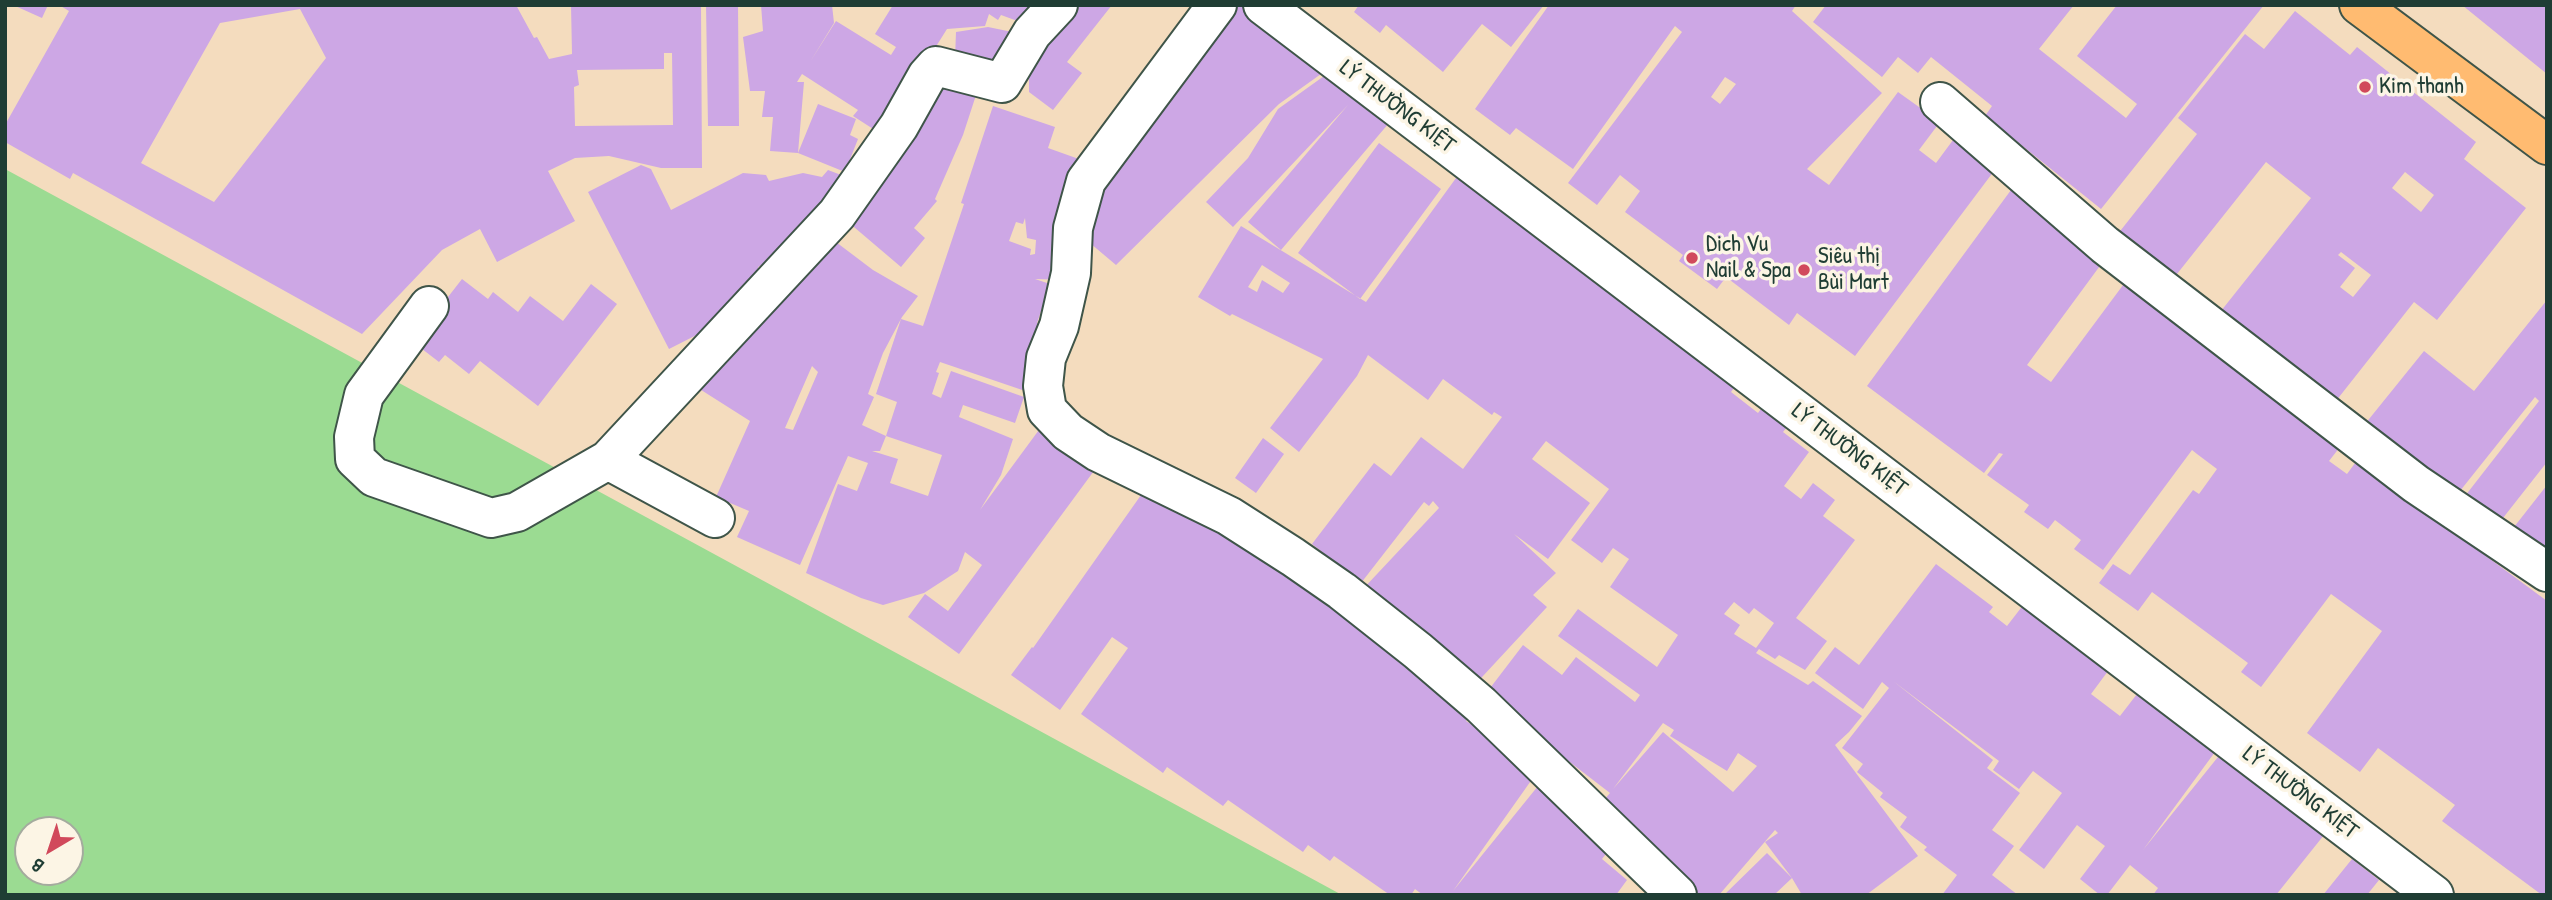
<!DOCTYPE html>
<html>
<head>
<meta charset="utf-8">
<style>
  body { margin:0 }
  #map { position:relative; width:2552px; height:900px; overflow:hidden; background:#f4dcbe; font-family:"Patrick Hand",sans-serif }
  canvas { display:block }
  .frame { position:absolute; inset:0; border:7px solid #1f3d34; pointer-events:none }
  .north { position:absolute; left:14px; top:816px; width:70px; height:70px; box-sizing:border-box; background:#fcf5e5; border:2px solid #a4ab9e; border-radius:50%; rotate:219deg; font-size:19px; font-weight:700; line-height:28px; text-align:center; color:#1f3d34 }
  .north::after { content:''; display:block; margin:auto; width:24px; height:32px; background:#d1495b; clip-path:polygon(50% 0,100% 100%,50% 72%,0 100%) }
</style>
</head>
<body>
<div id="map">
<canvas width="2552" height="900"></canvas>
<div class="frame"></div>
<div class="north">B</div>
</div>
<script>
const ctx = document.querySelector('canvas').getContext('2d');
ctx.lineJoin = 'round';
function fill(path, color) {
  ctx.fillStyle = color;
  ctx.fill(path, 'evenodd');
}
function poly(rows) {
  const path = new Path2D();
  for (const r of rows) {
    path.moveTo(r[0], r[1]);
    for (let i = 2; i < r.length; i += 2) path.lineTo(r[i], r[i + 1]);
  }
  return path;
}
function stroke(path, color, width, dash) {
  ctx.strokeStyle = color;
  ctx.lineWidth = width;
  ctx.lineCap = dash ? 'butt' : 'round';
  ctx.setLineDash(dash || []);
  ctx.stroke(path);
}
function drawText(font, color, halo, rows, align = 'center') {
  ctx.font = font + ' "Patrick Hand",sans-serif';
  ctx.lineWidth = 7;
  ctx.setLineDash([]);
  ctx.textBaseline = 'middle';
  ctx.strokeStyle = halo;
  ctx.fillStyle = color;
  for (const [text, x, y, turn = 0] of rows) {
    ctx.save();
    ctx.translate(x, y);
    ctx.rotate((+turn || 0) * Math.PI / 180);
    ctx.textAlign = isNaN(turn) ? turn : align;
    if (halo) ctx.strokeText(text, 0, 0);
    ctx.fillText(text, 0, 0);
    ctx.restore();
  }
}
fill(poly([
  [5,169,1342,895,5,895],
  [28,830,70,830,70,872,28,872]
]), '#9bdb92');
fill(poly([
  [13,5,48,5,42,18],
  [59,5,516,5,534,38,537,37,549,59,572,54,571,5,701,5,702,168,661,168,609,156,575,158,548,171,575,221,497,262,480,229,442,250,362,334,73,173,70,179,5,142,5,125,69,11],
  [300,9,326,58,214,202,141,163,220,23],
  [664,53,672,53,673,125,575,126,574,87,579,85,577,70,664,69],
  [706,5,738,5,739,126,708,126],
  [761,5,832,5,834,23,810,62,836,21,891,55,896,47,875,34,893,5,1052,5,1034,27,1001,15,998,20,989,14,985,26,947,29,881,134,853,116,858,110,802,74,797,82,804,82,798,153,818,104,856,119,850,135,858,139,845,172,798,153,770,151,773,117,762,117,765,91,750,91,743,37,763,31],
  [1066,5,1112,5,1067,62,1082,73,1053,110,1029,92,1029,65],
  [1223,5,1252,5,1328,69,1279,104,1116,265,1084,238,1085,195],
  [1359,5,1544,5,1511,47,1482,24,1443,72,1386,25,1380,33,1354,12],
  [1549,5,1796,5,1792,11,1882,93,1807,169,1829,185,1898,92,1940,122,1919,150,1936,163,1956,136,1997,167,1855,356,1797,313,1789,325,1726,277,1717,289,1679,261,1683,255,1625,212,1640,191,1620,175,1597,205,1568,183,1682,32,1675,26,1573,169,1516,128,1510,135,1475,109],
  [1725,77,1736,84,1720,104,1711,97],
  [1826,5,2074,5,2039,49,2126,118,2137,104,2077,56,2117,5,2264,5,2101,209,1985,116,1992,106,1931,57,1918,73,1898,57,1882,77,1813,22],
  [2462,5,2547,5,2547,74],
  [2295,11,2350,55,2357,47,2476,142,2464,159,2526,208,2437,320,2414,302,2332,406,2213,321,2311,198,2266,162,2173,279,2117,235,2197,134,2178,118,2245,34,2264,49],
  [2405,172,2434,195,2421,212,2392,188],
  [2341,252,2371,275,2353,297,2340,287,2355,268,2338,255],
  [988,27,1022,34,996,73,955,59,956,32],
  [1331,71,1389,123,1281,250,1248,222,1348,105,1233,227,1206,202,1248,158,1278,109],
  [935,72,978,89,963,135,935,199,937,201,914,228,925,238,901,267,841,216],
  [993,106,1055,127,1048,148,1090,163,1066,280,1035,279,1050,284,1037,323,1056,330,1034,394,940,362,936,372,939,373,932,394,941,398,951,371,1024,397,1015,423,963,405,959,417,1013,439,1001,475,980,510,1047,419,1102,460,959,654,908,617,925,594,948,611,982,565,965,552,958,571,924,593,883,605,861,598,806,573,838,484,857,491,868,463,848,456,800,565,737,537,749,511,716,497,750,421,687,381,828,236,873,270,918,296,902,317,883,353,868,394,874,397,862,425,886,436,880,451,872,451,898,459,890,483,928,496,942,455,886,436,897,402,876,394,901,319,923,326,964,204,961,203],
  [1025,218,1027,238,1036,240,1035,254,1030,255,1031,249,1009,241,1016,222,1023,224],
  [812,366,818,372,793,430,785,428],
  [1379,143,1441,189,1360,299,1298,253],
  [641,165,651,169,671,210,743,173,766,175,769,181,803,173,822,177,828,170,857,181,802,244,758,267,767,284,728,319,669,349,588,192],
  [1464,167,1741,378,1731,392,1758,413,1770,397,1795,417,1783,432,1809,452,1784,486,1801,499,1813,483,1835,500,1823,516,1855,540,1796,618,1827,641,1805,670,1779,655,1775,659,1759,649,1756,653,1808,685,1813,681,1862,716,1849,732,1835,745,1918,856,1866,895,1802,895,1792,878,1774,895,1724,895,1767,853,1792,878,1765,842,1778,833,1775,830,1719,895,1682,895,1633,847,1644,834,1627,819,1616,832,1593,813,1610,793,1484,696,1523,645,1562,675,1576,657,1635,702,1640,695,1558,636,1578,609,1657,667,1678,635,1610,587,1629,559,1613,548,1602,563,1571,540,1609,489,1546,441,1532,459,1590,503,1548,559,1514,534,1556,573,1533,595,1547,607,1470,690,1362,590,1439,508,1433,501,1429,506,1424,502,1361,583,1312,544,1374,463,1391,476,1421,437,1463,469,1502,417,1494,412,1492,415,1443,379,1428,400,1368,355,1357,376,1299,452,1270,428,1323,359,1232,314,1230,316,1198,297,1241,226,1366,302],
  [1262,265,1290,283,1283,293,1262,280,1257,292,1248,287],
  [1734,602,1749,614,1754,608,1774,623,1756,648,1734,634,1740,625,1724,614],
  [1663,723,1674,730,1670,736,1727,771,1738,753,1757,766,1733,792,1663,732,1613,789],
  [2011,190,2105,259,2027,365,2051,382,2129,277,2347,438,2329,461,2347,474,2364,451,2493,546,2486,556,2547,601,2547,895,2542,895,2442,821,2455,805,2378,748,2360,772,2307,733,2382,631,2331,594,2261,687,2241,672,2248,663,2152,592,2138,611,2099,583,2113,564,2130,575,2193,490,2199,494,2217,469,2197,454,2192,450,2103,570,2074,549,2081,540,2055,520,2048,529,2024,512,2029,505,1987,475,2003,454,1999,453,1984,473,1867,386],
  [462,279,488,299,493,292,518,312,530,296,563,321,591,284,617,304,538,406,480,361,469,374,445,355,439,362,413,342],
  [2547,300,2547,462,2492,532,2458,505,2539,401,2535,397,2452,501,2361,429,2424,351,2474,391],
  [1263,438,1284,454,1256,493,1235,478],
  [2547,485,2547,566,2507,536],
  [1146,488,1177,494,1474,710,1466,721,1540,768,1453,891,1538,786,1609,850,1602,859,1627,880,1616,895,1423,895,1415,889,1411,895,1390,895,1334,856,1330,861,1308,845,1303,852,1228,800,1223,806,1167,767,1163,773,1081,714,1128,648,1112,637,1060,710,1011,675,1032,647,1033,648],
  [1936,564,1993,607,1989,612,2007,626,2024,604,2114,663,2091,694,2120,716,2137,694,2215,752,2143,850,2222,752,2324,835,2276,895,2153,895,2158,888,2130,865,2107,895,2100,895,2080,879,2105,846,2077,825,2044,869,2019,850,2062,793,2033,771,2019,789,1993,770,1999,761,1893,681,1993,760,1987,768,2020,793,1992,830,2014,846,1992,875,2018,895,1942,895,1957,875,1924,850,1927,847,1900,827,1907,817,1880,797,1883,793,1857,772,1863,764,1842,748,1889,688,1882,682,1863,709,1815,673,1835,647,1859,665],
  [2352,859,2379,880,2367,895,2323,895]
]), '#cda7e5');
const minor = poly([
  [1217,5,1086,181,1073,228,1071,273,1059,326,1046,358,1043,386,1047,410,1068,432,1098,452,1229,516,1293,557,1342,591,1418,651,1481,705,1677,895],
  [1940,102,2105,245,2416,484,2547,572],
  [429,306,364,395,354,437,355,459,374,477,491,518,517,512,608,460,715,518],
  [608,460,837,214,899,126,927,76,936,66,1002,83,1032,33,1058,5]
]);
const tertiary = poly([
  [1263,5,2434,895]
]);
const primary = poly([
  [2359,5,2547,145]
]);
stroke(minor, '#3f5549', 42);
stroke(tertiary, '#3f5549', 42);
stroke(primary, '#3f5549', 42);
stroke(minor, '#fff', 38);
stroke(tertiary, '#fff', 38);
stroke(primary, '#ffbb71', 38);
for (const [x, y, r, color] of [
  [2365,87,7,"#d1495b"],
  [1692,258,7,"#d1495b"],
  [1804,270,7,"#d1495b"]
]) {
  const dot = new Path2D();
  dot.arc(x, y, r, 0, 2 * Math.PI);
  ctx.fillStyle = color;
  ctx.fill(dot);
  stroke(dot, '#fcf5e5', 2.5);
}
drawText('23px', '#1f3d34', '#fcf5e5', [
  ["Kim thanh",2379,87],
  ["Dich Vu",1706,245],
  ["Nail & Spa",1706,271],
  ["Siêu thị",1818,257],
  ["Bùi Mart",1818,283]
], 'left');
drawText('23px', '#1f3d34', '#fcf5e5', [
  ["LÝ THƯỜNG KIỆT",1397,107,37],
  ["LÝ THƯỜNG KIỆT",1849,450,37],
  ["LÝ THƯỜNG KIỆT",2300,793,37]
]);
</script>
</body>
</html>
